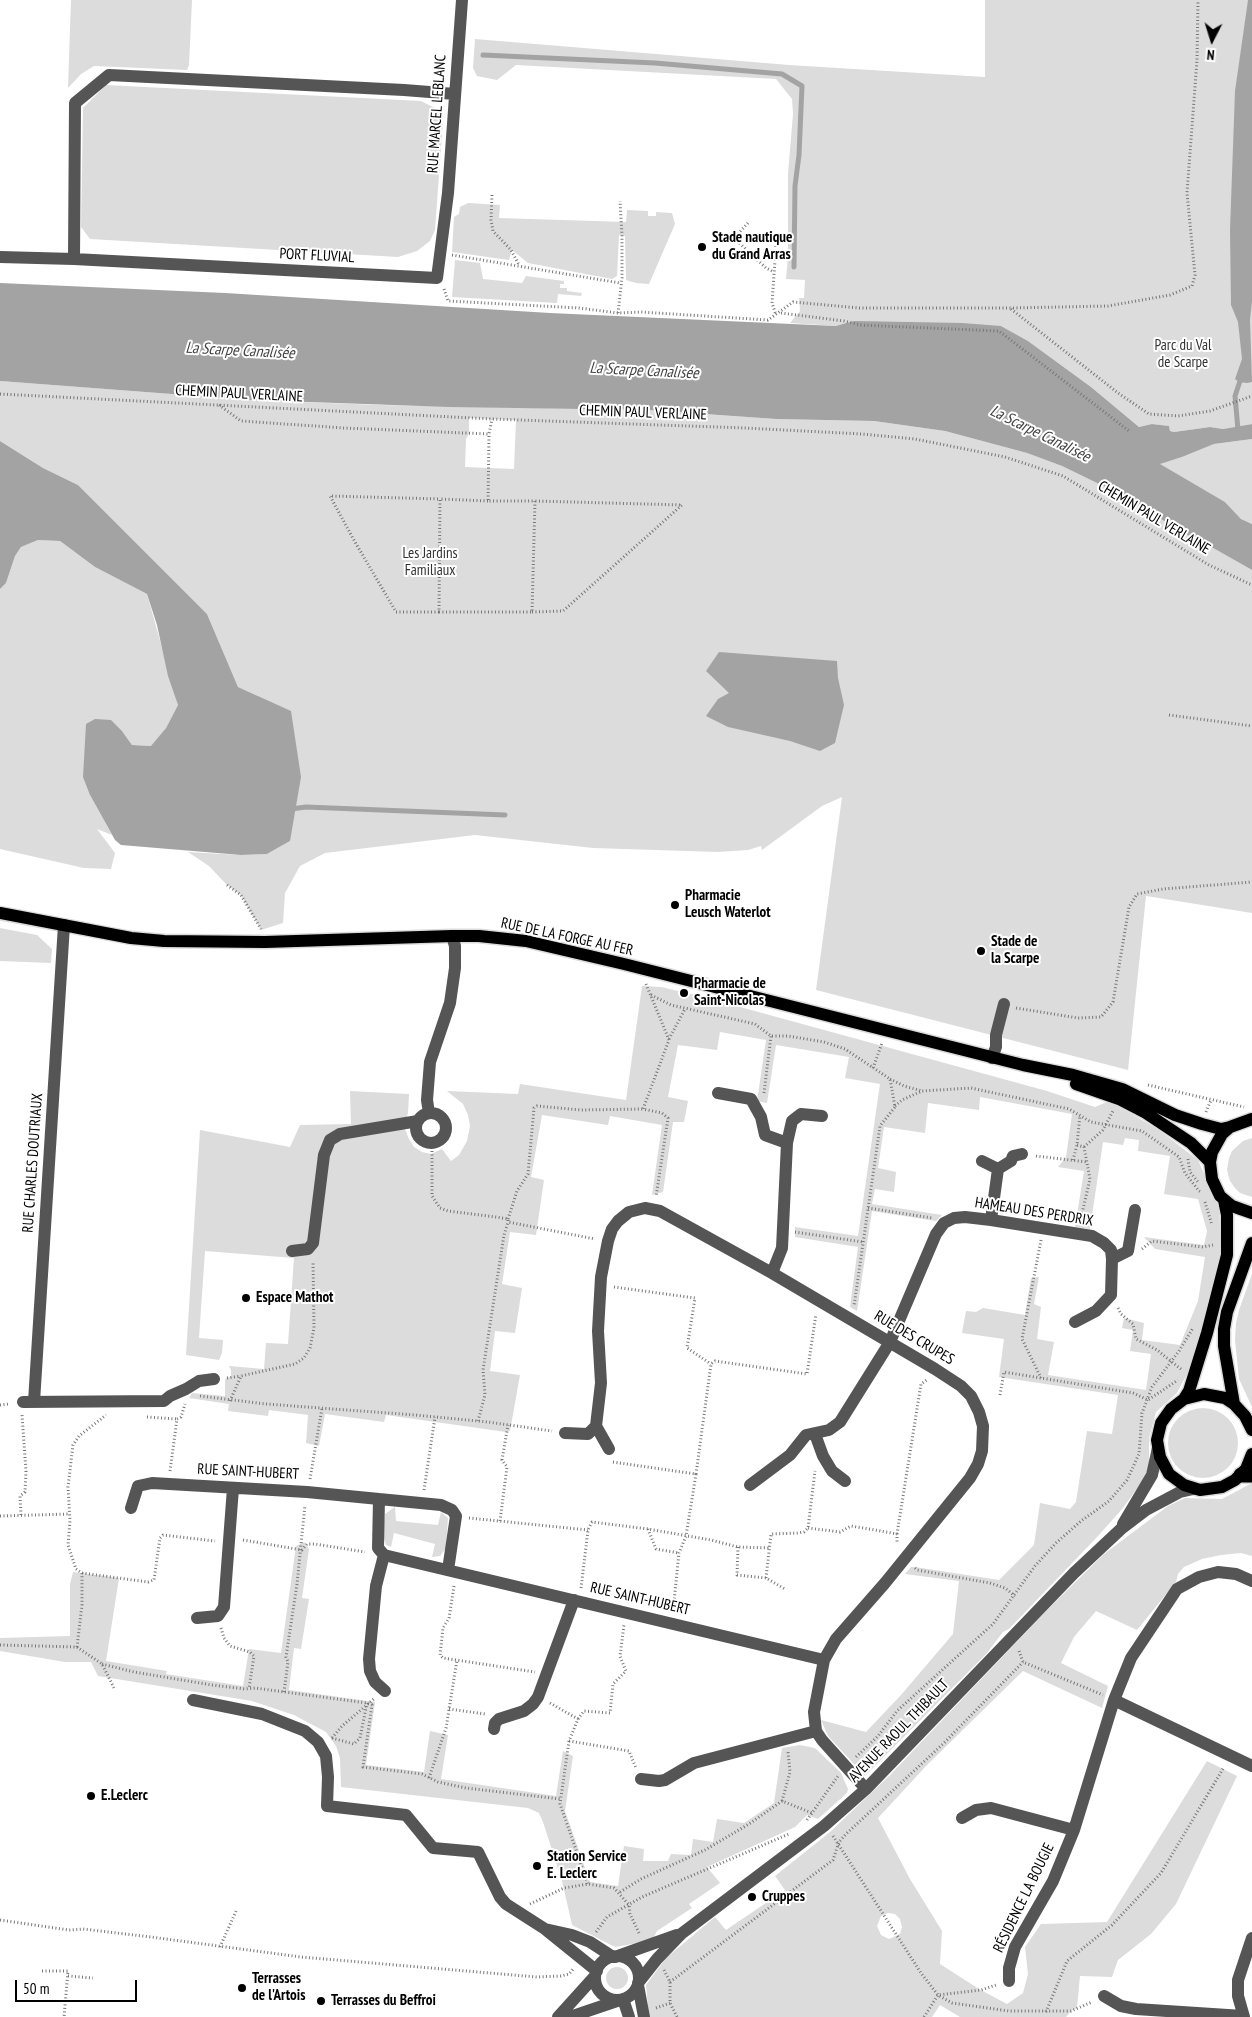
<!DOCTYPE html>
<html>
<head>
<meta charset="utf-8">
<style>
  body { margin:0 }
  #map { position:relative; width:1252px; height:2017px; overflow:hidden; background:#fff; font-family:"PT Sans Narrow",sans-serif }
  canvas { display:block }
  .north { position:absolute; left:1187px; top:15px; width:50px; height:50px; -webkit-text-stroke:4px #fff; paint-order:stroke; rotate:185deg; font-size:14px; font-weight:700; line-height:20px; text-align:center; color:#000 }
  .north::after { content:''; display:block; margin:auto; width:18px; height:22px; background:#000; clip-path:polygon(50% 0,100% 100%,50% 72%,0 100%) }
  .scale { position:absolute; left:15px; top:1980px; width:122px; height:22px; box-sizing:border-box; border:2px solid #000; border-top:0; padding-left:6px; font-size:15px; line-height:18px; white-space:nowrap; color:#000; -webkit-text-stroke:4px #fff; paint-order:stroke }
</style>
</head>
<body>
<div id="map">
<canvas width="1252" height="2017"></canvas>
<div class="north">N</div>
<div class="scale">50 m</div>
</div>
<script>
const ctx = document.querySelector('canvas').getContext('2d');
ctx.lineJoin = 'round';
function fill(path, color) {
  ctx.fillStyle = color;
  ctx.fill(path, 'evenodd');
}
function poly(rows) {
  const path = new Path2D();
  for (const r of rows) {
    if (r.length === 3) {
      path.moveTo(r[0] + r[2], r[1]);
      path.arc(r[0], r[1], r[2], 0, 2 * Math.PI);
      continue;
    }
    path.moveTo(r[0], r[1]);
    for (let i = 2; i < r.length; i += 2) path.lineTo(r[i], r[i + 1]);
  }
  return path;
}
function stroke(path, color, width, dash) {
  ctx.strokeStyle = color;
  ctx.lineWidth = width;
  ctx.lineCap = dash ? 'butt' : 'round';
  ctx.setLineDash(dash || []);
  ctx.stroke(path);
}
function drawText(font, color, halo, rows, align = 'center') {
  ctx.font = font + ' "PT Sans Narrow",sans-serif';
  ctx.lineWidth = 4;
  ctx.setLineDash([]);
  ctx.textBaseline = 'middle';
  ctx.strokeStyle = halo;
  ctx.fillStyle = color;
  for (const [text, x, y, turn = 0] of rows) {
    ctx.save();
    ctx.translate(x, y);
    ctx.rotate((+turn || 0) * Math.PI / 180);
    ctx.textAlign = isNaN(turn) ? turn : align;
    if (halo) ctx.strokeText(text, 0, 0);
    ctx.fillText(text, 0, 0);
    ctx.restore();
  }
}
fill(poly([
  [71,0,192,0,189,65,187,70,94,66,81,74,68,88],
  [985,0,1252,0,1252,424,1223,429,1210,427,1174,432,1170,431,1169,426,1152,424,1139,427,1091,387,1028,341,1001,326,836,326,790,323,800,311,799,298,804,298,805,280,786,279,788,257,788,174,793,114,792,99,776,79,516,65,497,80,477,76,473,68,475,39,789,65,985,77],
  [106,85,421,101,435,108,443,121,435,230,430,241,417,251,398,257,90,239,81,227,83,108],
  [468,203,500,205,499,218,626,222,627,210,648,211,648,216,656,216,656,212,672,213,675,224,649,284,636,283,626,280,625,236,619,235,617,276,612,279,528,263,512,250,509,260,452,252,454,217,459,214,460,207],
  [455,260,480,263,483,279,522,283,526,276,564,281,564,284,560,284,560,288,567,288,567,291,582,293,581,296,558,294,557,303,452,297],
  [0,381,251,400,379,405,648,410,776,419,874,421,945,431,1027,453,1062,466,1134,501,1182,533,1199,540,1252,570,1252,913,1146,896,1128,1070,816,990,842,797,822,806,762,850,761,846,748,850,718,852,593,848,475,835,325,853,300,866,285,893,283,923,261,930,241,895,227,885,209,866,188,852,241,855,267,854,290,841,258,696,238,687,207,614,78,485,43,468,0,441],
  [469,418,516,420,514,469,465,467,466,439,469,433],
  [1252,439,1252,524,1241,519,1225,502,1159,464,1182,457,1214,444],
  [38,540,60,541,95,567,147,594,178,705,166,728,152,746,132,745,122,731,90,795,112,835,97,829,115,853,111,869,84,868,0,849,0,589,6,583,15,556,21,547],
  [0,928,37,935,52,949,51,963,0,961],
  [642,986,661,987,700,996,1047,1091,1095,1107,1109,1101,1159,1130,1198,1160,1219,1208,1221,1248,1218,1270,1209,1311,1190,1368,1177,1393,1156,1412,1149,1438,1149,1467,1143,1480,1123,1508,1098,1536,1009,1629,1003,1632,987,1653,865,1776,828,1736,821,1720,866,1732,901,1695,953,1634,959,1581,905,1574,911,1567,915,1567,999,1580,1034,1545,1040,1503,1070,1509,1076,1502,1087,1431,1112,1434,1118,1395,999,1377,1004,1339,962,1333,966,1311,976,1312,983,1308,1025,1315,1031,1278,1039,1277,1034,1304,1041,1307,1037,1339,1054,1342,1048,1375,1146,1390,1151,1354,1130,1351,1133,1330,1122,1328,1124,1318,1144,1323,1142,1340,1180,1345,1198,1301,1205,1257,1155,1249,1144,1237,1204,1245,1207,1231,1198,1199,1164,1194,1170,1156,1138,1151,1139,1140,1125,1138,1123,1145,1103,1142,1090,1229,1075,1227,1084,1171,1058,1167,1066,1157,1072,1114,980,1097,979,1110,928,1103,925,1133,884,1127,878,1168,896,1172,894,1192,875,1189,872,1204,942,1215,936,1221,872,1211,857,1311,850,1307,858,1247,795,1237,795,1227,858,1236,880,1084,845,1078,849,1057,776,1045,767,1103,757,1101,766,1040,720,1032,717,1050,678,1045,668,1097,688,1101,684,1122,673,1122,663,1192,652,1195,662,1125,610,1116,608,1125,542,1115,531,1177,544,1180,536,1235,510,1232,502,1284,522,1288,515,1333,495,1331,490,1371,520,1375,510,1431,506,1432,386,1415,384,1422,325,1414,319,1446,306,1443,308,1415,269,1410,268,1416,228,1411,229,1404,189,1398,192,1393,225,1396,225,1379,231,1376,231,1370,229,1366,264,1369,266,1343,288,1344,294,1258,205,1251,199,1338,223,1340,222,1353,219,1360,186,1355,200,1130,290,1147,300,1125,351,1124,350,1091,409,1094,408,1113,404,1127,409,1139,414,1147,422,1152,431,1154,442,1149,451,1161,459,1155,467,1141,470,1126,468,1115,463,1104,447,1091,518,1094,520,1084,626,1100],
  [1252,1138,1252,1197,1240,1193,1235,1188,1230,1181,1227,1170,1229,1158,1232,1151,1243,1141],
  [1252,1274,1252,1407,1239,1379,1235,1340,1236,1323,1239,1310],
  [1203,1443,35],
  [1252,1483,1252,1556,1241,1553,1221,1555,1202,1559,1184,1567,1178,1574,1176,1582,1137,1630,1096,1611,1074,1637,1061,1663,1108,1686,1102,1708,1023,1671,927,1765,878,1818,910,1879,942,1931,940,1964,979,1989,1007,2004,1023,1993,1028,1974,1025,1947,1041,1924,1107,1922,1207,1761,1237,1776,1176,1904,1151,1934,1118,1960,1112,1977,1080,1976,1077,2008,1071,2011,1066,2017,960,2017,940,2005,932,2017,649,2017,646,1985,666,1958,715,1917,726,1930,785,1890,775,1876,830,1832,890,1775,1047,1610,1104,1554,1168,1506,1185,1498,1222,1499],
  [888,1913,895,1914,900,1919,902,1927,900,1934,889,1939,881,1935,877,1926,881,1916],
  [395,1507,396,1521,438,1525,441,1512,448,1518,446,1548,440,1556,432,1557,435,1544,394,1533,391,1547,386,1545,383,1535,385,1514],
  [304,1542,309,1549,302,1598,309,1599,301,1649,294,1648,289,1690,375,1702,366,1765,424,1772,430,1731,448,1735,441,1779,556,1796,563,1751,573,1756,565,1811,590,1882,618,1886,624,1846,644,1849,643,1861,668,1861,671,1854,691,1855,693,1839,713,1842,717,1819,744,1823,774,1803,782,1748,800,1745,815,1748,841,1773,848,1789,847,1793,818,1819,807,1815,795,1827,707,1867,720,1883,689,1904,692,1908,657,1931,653,1939,644,1942,615,1947,572,1925,562,1881,543,1822,539,1813,528,1808,341,1787,340,1758,336,1746,326,1732,294,1715,252,1701,98,1676,91,1662,65,1662,0,1651,0,1638,70,1636,70,1584,73,1572,119,1578,106,1661,167,1671,166,1674,243,1686,249,1649,281,1653,296,1546],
  [617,1978,11]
]), '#dcdcdc');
fill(poly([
  [1248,0,1252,0,1252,301,1250,320,1252,382,1247,383,1239,382,1235,379,1242,359,1238,322,1231,305,1230,230,1235,91],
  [0,283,225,293,550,313,836,326,854,321,962,323,1001,326,1028,341,1091,387,1139,427,1152,424,1169,426,1170,431,1174,432,1210,427,1223,429,1252,424,1252,439,1214,444,1182,457,1160,464,1225,502,1241,519,1252,524,1252,570,1199,540,1182,533,1134,501,1062,466,1027,453,945,431,874,421,776,419,648,410,450,407,251,400,0,381],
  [0,441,43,468,78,485,207,614,238,687,291,711,301,777,290,841,267,854,241,855,121,845,115,840,90,795,83,777,86,724,95,719,111,720,122,731,132,745,151,746,166,728,178,705,168,676,157,625,147,594,95,567,60,541,38,540,21,547,15,556,6,583,0,589],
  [719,652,837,661,838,678,844,705,835,743,820,751,790,741,728,727,706,716,718,699,729,693,706,671]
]), '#a3a3a3');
stroke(poly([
  [483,55,655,63,782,74,802,86,799,155,795,186,794,267],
  [1238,430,1235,396,1241,378],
  [291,809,306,807,505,815]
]), '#a3a3a3', 5);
const major = poly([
  [0,913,131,938,164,941,265,942,452,936,479,936,526,941,624,964,1023,1065,1073,1075,1122,1089,1175,1115,1202,1124,1221,1129,1230,1127],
  [1076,1084,1119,1099,1146,1113,1191,1143,1210,1162],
  [1252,1119,1230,1127,1222,1134,1212,1152,1210,1162,1212,1179,1220,1196,1232,1206,1252,1213],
  [1184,1399,1189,1391,1207,1333,1227,1255,1227,1215,1224,1200],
  [1234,1404,1224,1346,1224,1329,1227,1312,1252,1243],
  [1252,1430,1245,1416,1234,1404,1225,1398,1204,1394,1184,1399,1171,1409,1161,1423,1157,1440,1160,1457,1169,1474,1184,1485,1200,1490,1222,1487,1235,1480,1246,1469,1252,1454]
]);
const highway = poly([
  [1241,1475,1252,1475]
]);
stroke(major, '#dbdbdb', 15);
stroke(highway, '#dbdbdb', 18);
stroke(poly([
  [492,195,491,220,493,231,511,250,519,265],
  [748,223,734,238,766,268,774,272],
  [776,246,772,303,776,315],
  [452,255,620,283],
  [444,289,448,301,579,308,618,313,641,312,768,320,793,302,859,308,1011,308,1108,306,1170,295,1192,286,1195,275,1187,193,1197,60,1198,0],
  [1011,309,1118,393,1149,414,1178,416,1210,411,1252,396],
  [618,313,622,278,622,235,620,201],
  [781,313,844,321,860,325,999,331,1129,431],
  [0,394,492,419,745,428,862,434,915,439,1005,457,1063,476,1209,565,1252,585],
  [219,405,241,421,344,428,489,434,492,419],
  [488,501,440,499,439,612,532,612,535,501,488,501,489,434],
  [439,612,396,612,355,542,330,496,440,499],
  [532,612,563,611,682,505,535,501],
  [1169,715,1252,726],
  [227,885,241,895,261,929],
  [646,984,669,1040,643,1109,662,1113,668,1118,656,1197],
  [651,995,671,1005,755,1024,771,1036,788,1036,824,1042,845,1049,890,1079,895,1107,880,1126,854,1306],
  [1016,1008,1078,1018,1101,1017,1113,1002,1129,907,1137,894,1163,889,1252,882],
  [669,1039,685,1009],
  [873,1068,882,1043],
  [890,1079,904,1086,922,1091],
  [1148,1085,1244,1107],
  [764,1093,771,1036],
  [895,1106,902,1100,922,1091,971,1088,1069,1109,1091,1122,1142,1131,1179,1157,1185,1173,1199,1191,1202,1193],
  [1206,1112,1211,1100],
  [432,1144,432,1196,440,1208,448,1211,496,1217,508,1219,508,1222,595,1239],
  [1077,1145,1084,1147,1090,1179,1080,1222],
  [1084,1147,1103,1130,1113,1111],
  [1036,1156,1087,1162],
  [1188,1159,1190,1172,1198,1182],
  [1073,1160,1077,1145,1080,1115],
  [1205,1202,1212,1225],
  [868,1208,932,1218],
  [508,1219,517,1191,528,1174,534,1108,537,1106,581,1110,643,1109],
  [795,1232,863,1242],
  [1041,1240,1022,1339,1041,1378],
  [1142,1249,1152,1241,1203,1247,1213,1245],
  [614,1287,695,1298,687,1348,711,1364],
  [1118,1308,1121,1314,1133,1324,1136,1339,1157,1350,1182,1370],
  [227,1378,241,1376],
  [1000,1395,1004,1372,1133,1393,1148,1400,1178,1380],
  [200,1396,266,1404,415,1415,488,1422,552,1431],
  [230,1401,241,1376,295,1364,304,1358,310,1348,314,1328,313,1261],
  [0,1405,9,1404],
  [147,1417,177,1419],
  [478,1421,485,1395,483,1370,504,1235,508,1222],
  [613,1462,696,1474,686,1536,679,1553,673,1611],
  [170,1471,177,1419,181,1417,185,1404],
  [696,1474,711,1364,715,1361,807,1374,816,1314],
  [310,1479,322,1408],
  [424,1490,435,1417],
  [21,1515,20,1496,25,1492,26,1471,22,1415],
  [0,1516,70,1514],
  [469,1518,588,1530],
  [500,1521,507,1467,502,1460,508,1425],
  [808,1528,840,1532,851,1526,875,1530,897,1534,897,1544],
  [648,1529,656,1549,679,1553],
  [897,1534,921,1384,928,1379],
  [243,1540,302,1550,307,1544,315,1544,365,1552],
  [738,1547,737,1575,766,1578,785,1589],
  [915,1568,917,1570,990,1583,1005,1588,1015,1596],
  [82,1573,148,1582,154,1580,160,1538,163,1535,215,1541],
  [766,1578,771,1534,797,1533,804,1532,808,1528,815,1471],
  [454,1586,449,1618,443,1628,440,1655,443,1658,535,1672],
  [581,1588,588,1530,592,1522,648,1529,711,1540,738,1547,769,1548],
  [221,1628,224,1638,230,1646,250,1652,254,1656,249,1688],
  [0,1645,77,1647,82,1605,82,1573,76,1569,68,1545,70,1521,68,1487,73,1445,79,1436,106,1415],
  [77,1647,102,1664,114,1688],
  [1019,1651,1023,1662,1103,1695],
  [102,1664,134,1672,212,1685,245,1689,255,1688,367,1703,372,1705,363,1767,422,1774,438,1782,466,1788,560,1799],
  [284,1692,288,1662,286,1657,297,1584,305,1505],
  [550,1703,578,1719,569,1741,560,1804,588,1884],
  [449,1709,485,1714],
  [578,1719,584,1711,610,1713,613,1684,626,1671,620,1656,624,1625],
  [332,1738,354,1744,360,1738,367,1703],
  [332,1738,342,1726,375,1698],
  [569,1741,629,1751,636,1768],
  [856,1757,878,1736,897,1711,993,1624,1035,1566,1056,1543,1081,1521,1109,1501,1127,1480,1139,1454,1142,1413,1152,1387,1179,1351,1193,1328],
  [429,1778,446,1728,457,1660],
  [782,1801,790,1772,788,1752],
  [807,1820,838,1776],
  [833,1836,921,1973,938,1995,952,2003,1009,2011,1071,2011,1092,2002],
  [620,1892,641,1879,705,1850,749,1824,782,1801,812,1813],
  [530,1904,564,1888,588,1884,614,1888,629,1905,630,1914,639,1933],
  [0,1920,69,1930,83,1929,151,1937,301,1957,537,1977,561,1976,569,1974,574,1968],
  [596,1932,607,1917,642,1897,789,1834],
  [220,1947,236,1911],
  [664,1970,670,1982,670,2003,677,2017],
  [42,1971,68,1971,64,2017],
  [68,1976,93,1978],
  [670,1982,833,1860,839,1842,846,1834,944,1743,1023,1662],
  [656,2008,670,2003],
  [1046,2012,1067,1961,1112,1925,1161,1873,1224,1767],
  [924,2017,938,1995,981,1990,996,1985]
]), '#777', 3, [1, 2.5]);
stroke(poly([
  [0,257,74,259,437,278,448,193,462,0],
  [74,259,75,103,109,75,404,90,455,94],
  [992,1058,996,1047,996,1035,1004,1004],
  [718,1093,751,1099,761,1117,765,1135,787,1143,782,1248,772,1273],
  [431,1128,15],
  [429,1113,427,1100,430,1062,450,1003,455,968,455,946,452,936],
  [787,1143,792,1121,801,1114,822,1116],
  [982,1161,998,1169,991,1220],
  [998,1169,1011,1161,1013,1156,1022,1154],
  [292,1251,308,1249,313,1243,324,1155,330,1140,340,1134,418,1121],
  [1112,1259,1128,1251,1135,1210],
  [23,1402,164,1401,170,1396,186,1389,199,1381,214,1379],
  [34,1402,64,925],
  [596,1426,609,1449],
  [565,1433,588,1434,596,1426,601,1383,598,1331,601,1277,608,1241,612,1229,618,1221,629,1212,645,1208,660,1211,772,1273,935,1369,961,1386,971,1396,979,1412,983,1426,982,1451,978,1464,970,1478,885,1583,836,1639,824,1660,814,1712,816,1731,822,1740,866,1789],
  [815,1434,823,1456,832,1471,845,1481],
  [750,1485,790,1455,806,1435,829,1430,840,1422,890,1342,936,1234,944,1223,954,1218,965,1217,991,1220,1092,1236,1104,1243,1111,1250,1112,1259,1111,1295,1096,1311,1075,1322],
  [131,1508,138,1486,152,1483,307,1492,379,1499],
  [1123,1524,1152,1475,1158,1448],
  [384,1555,376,1586,369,1659,370,1671,375,1682,385,1691],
  [448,1570,456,1516,452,1510,441,1505,379,1499,378,1548,384,1555,824,1660],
  [197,1618,218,1616,224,1607,233,1488],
  [193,1700,262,1714,305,1731,318,1742,326,1756,328,1777,327,1806,406,1815,433,1848,478,1852,500,1897,506,1904,545,1929,597,1971],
  [1114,1700,1131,1658,1177,1589,1199,1577,1218,1572,1236,1574,1252,1581],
  [494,1729,495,1723,499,1719,524,1711,533,1704,538,1697,574,1600],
  [641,1779,659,1781,665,1780,694,1763,816,1731],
  [962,1818,976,1810,991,1808,1074,1830],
  [545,1929,572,1935,590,1942,613,1957],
  [617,1978,22],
  [615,1957,677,1935],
  [1009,1981,1009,1968,1015,1947,1053,1881,1074,1830,1114,1700,1252,1766],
  [638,1983,657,1959,681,1934,824,1826,866,1789,1074,1573,1121,1529,1146,1510,1180,1492,1193,1489],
  [638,1985,644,2017],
  [1104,1996,1121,2006,1136,2009,1243,2016],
  [623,1999,629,2017],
  [558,2017,595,1976],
  [570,2017,620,2000],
  [1244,2017,1238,1996,1238,1980,1252,1938]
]), '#555', 12);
stroke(major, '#000', 12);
stroke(highway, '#000', 15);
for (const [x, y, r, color] of [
  [702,247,5,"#000"],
  [675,905,5,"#000"],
  [981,951,5,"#000"],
  [684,993,5,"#000"],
  [246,1298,5,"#000"],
  [91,1796,5,"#000"],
  [537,1866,5,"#000"],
  [752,1897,5,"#000"],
  [242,1988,5,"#000"],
  [321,2001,5,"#000"]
]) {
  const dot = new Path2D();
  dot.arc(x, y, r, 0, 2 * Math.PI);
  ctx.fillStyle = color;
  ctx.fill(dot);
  stroke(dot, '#fff', 2);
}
drawText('15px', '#000', '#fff', [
  ["RUE MARCEL LEBLANC",437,114,-86],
  ["PORT FLUVIAL",317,256,3],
  ["CHEMIN PAUL VERLAINE",239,394,3],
  ["CHEMIN PAUL VERLAINE",643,413,2],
  ["CHEMIN PAUL VERLAINE",1154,518,31],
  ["RUE DE LA FORGE AU FER",567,937,12],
  ["RUE CHARLES DOUTRIAUX",33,1163,-86],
  ["HAMEAU DES PERDRIX",1034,1212,9],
  ["RUE DES CRUPES",914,1338,31],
  ["RUE SAINT-HUBERT",248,1472,3],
  ["RUE SAINT-HUBERT",640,1599,13],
  ["AVENUE RAOUL THIBAULT",899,1731,-46],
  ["RÉSIDENCE LA BOUGIE",1024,1898,-64]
]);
drawText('bold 15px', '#000', '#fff', [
  ["Stade nautique",712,238],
  ["du Grand Arras",712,255],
  ["Pharmacie",685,896],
  ["Leusch Waterlot",685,913],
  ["Stade de",991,942],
  ["la Scarpe",991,959],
  ["Pharmacie de",694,984],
  ["Saint-Nicolas",694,1001],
  ["Espace Mathot",256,1298],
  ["E.Leclerc",101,1796],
  ["Station Service",547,1857],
  ["E. Leclerc",547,1874],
  ["Cruppes",762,1897],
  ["Terrasses",252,1979],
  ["de l'Artois",252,1996],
  ["Terrasses du Beffroi",331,2001]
], 'left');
drawText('15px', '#333', '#fff', [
  ["Parc du Val",1183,346],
  ["de Scarpe",1183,363],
  ["Les Jardins",430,554],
  ["Familiaux",430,571]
]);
drawText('italic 16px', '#444', '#fff', [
  ["La Scarpe Canalisée",240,351,3],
  ["La Scarpe Canalisée",644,371,3],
  ["La Scarpe Canalisée",1040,434,26]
]);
</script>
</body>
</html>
